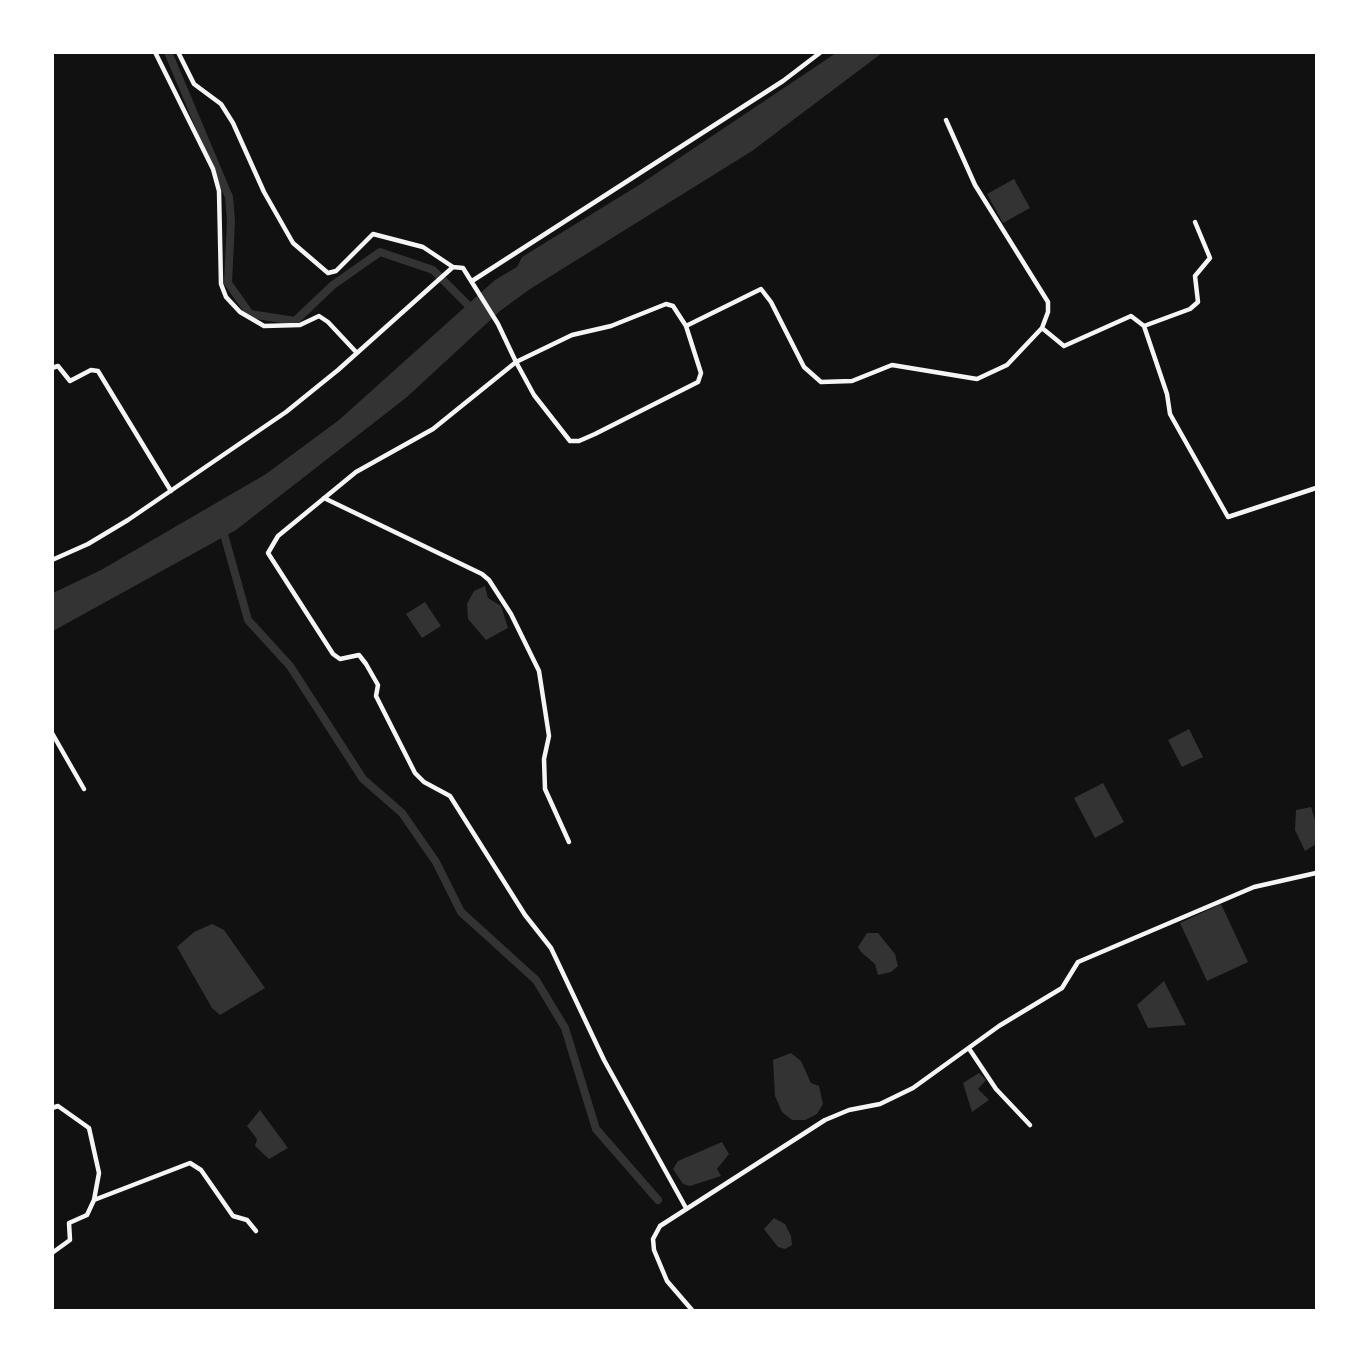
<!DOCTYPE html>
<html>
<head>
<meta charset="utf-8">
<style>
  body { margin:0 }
  #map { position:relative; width:1369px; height:1363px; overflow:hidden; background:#111; font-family:"Fira Sans Condensed",sans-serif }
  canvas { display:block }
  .frame { position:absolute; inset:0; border:54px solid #fff; pointer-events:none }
</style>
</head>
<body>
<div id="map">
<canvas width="1369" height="1363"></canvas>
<div class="frame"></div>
</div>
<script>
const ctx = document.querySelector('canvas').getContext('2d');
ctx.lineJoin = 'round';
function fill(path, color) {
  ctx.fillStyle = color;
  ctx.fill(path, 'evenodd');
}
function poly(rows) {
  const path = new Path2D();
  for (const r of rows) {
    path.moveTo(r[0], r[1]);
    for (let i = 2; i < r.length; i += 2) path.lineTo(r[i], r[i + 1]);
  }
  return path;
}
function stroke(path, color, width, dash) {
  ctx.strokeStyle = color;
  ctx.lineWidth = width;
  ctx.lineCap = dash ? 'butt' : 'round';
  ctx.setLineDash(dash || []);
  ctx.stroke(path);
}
fill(poly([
  [836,53,882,53,752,151,530,289,500,311,407,397,236,530,53,631,53,593,101,570,266,474,339,420,495,280,517,267,522,257,639,185],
  [1014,179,1030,208,1003,223,987,194],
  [485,586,488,598,501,606,508,628,486,640,468,619,467,604,474,591],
  [425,602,441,626,422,638,406,614],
  [1189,729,1203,757,1182,767,1168,740],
  [1103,783,1124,822,1095,838,1074,798],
  [1311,807,1316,823,1316,844,1305,851,1295,830,1296,810],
  [1221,904,1248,962,1207,981,1180,923],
  [212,924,224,930,265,988,220,1015,212,1008,177,947,194,932],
  [867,933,878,933,895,954,898,966,891,972,878,975,875,964,861,952,858,947],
  [1164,981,1186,1025,1148,1028,1137,1005],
  [791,1053,801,1061,811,1083,819,1086,823,1104,817,1114,805,1120,792,1120,782,1112,775,1096,773,1060],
  [979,1073,986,1080,978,1089,989,1100,972,1112,963,1083],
  [260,1110,288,1148,269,1159,255,1146,257,1139,247,1126],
  [722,1142,729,1154,717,1169,721,1176,690,1186,683,1184,673,1169,678,1161],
  [774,1218,785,1224,791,1236,792,1245,785,1249,778,1247,764,1229]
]), '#333');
stroke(poly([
  [168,52,229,197,231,221,228,283,250,314,295,321,333,285,380,252,433,270,474,311],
  [222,527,248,620,290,666,363,779,402,813,436,862,461,912,536,980,565,1028,596,1129,658,1200]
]), '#333', 8);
stroke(poly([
  [155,52,213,169,219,191,221,284,226,297,240,312,264,326,300,325,319,316,328,322,357,353],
  [178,52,194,84,221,104,233,123,264,192,293,243,328,273,336,271,373,234,423,247,453,267,463,268,498,324,516,362,534,395,570,441,579,441,595,434,698,382,701,373,686,326,673,306,666,304,611,326,572,335,516,362,433,429,356,472,278,536,268,553,333,654,340,659,359,655,366,664,378,685,376,696,415,773,424,782,450,796,525,915,551,948,604,1060,686,1208],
  [472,281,783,81,821,52],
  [686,326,761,289,771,302,804,367,821,382,852,381,892,365,977,379,1007,365,1042,328,1048,312,1048,302,975,185,946,120],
  [1144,326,1190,309,1198,302,1195,276,1210,258,1195,222],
  [1042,328,1064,346,1131,316,1144,326,1167,394,1170,414,1228,517,1316,488],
  [52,368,58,366,70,381,91,370,98,371,171,491],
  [324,498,482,574,489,580,511,614,539,671,549,736,544,759,545,789,569,842],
  [52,560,88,544,128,520,286,412,338,370,453,267],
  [52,733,84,789],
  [970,1050,996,1089,1030,1125],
  [52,1108,58,1106,89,1128,99,1173,94,1200,87,1215,69,1223,70,1240,52,1253],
  [94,1200,190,1163,201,1170,233,1216,247,1220,256,1231],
  [692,1310,667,1281,654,1250,653,1239,660,1226,825,1120,849,1110,880,1104,913,1088,999,1026,1062,988,1078,962,1254,887,1316,873]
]), '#f5f5f5', 4.5);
</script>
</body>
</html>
